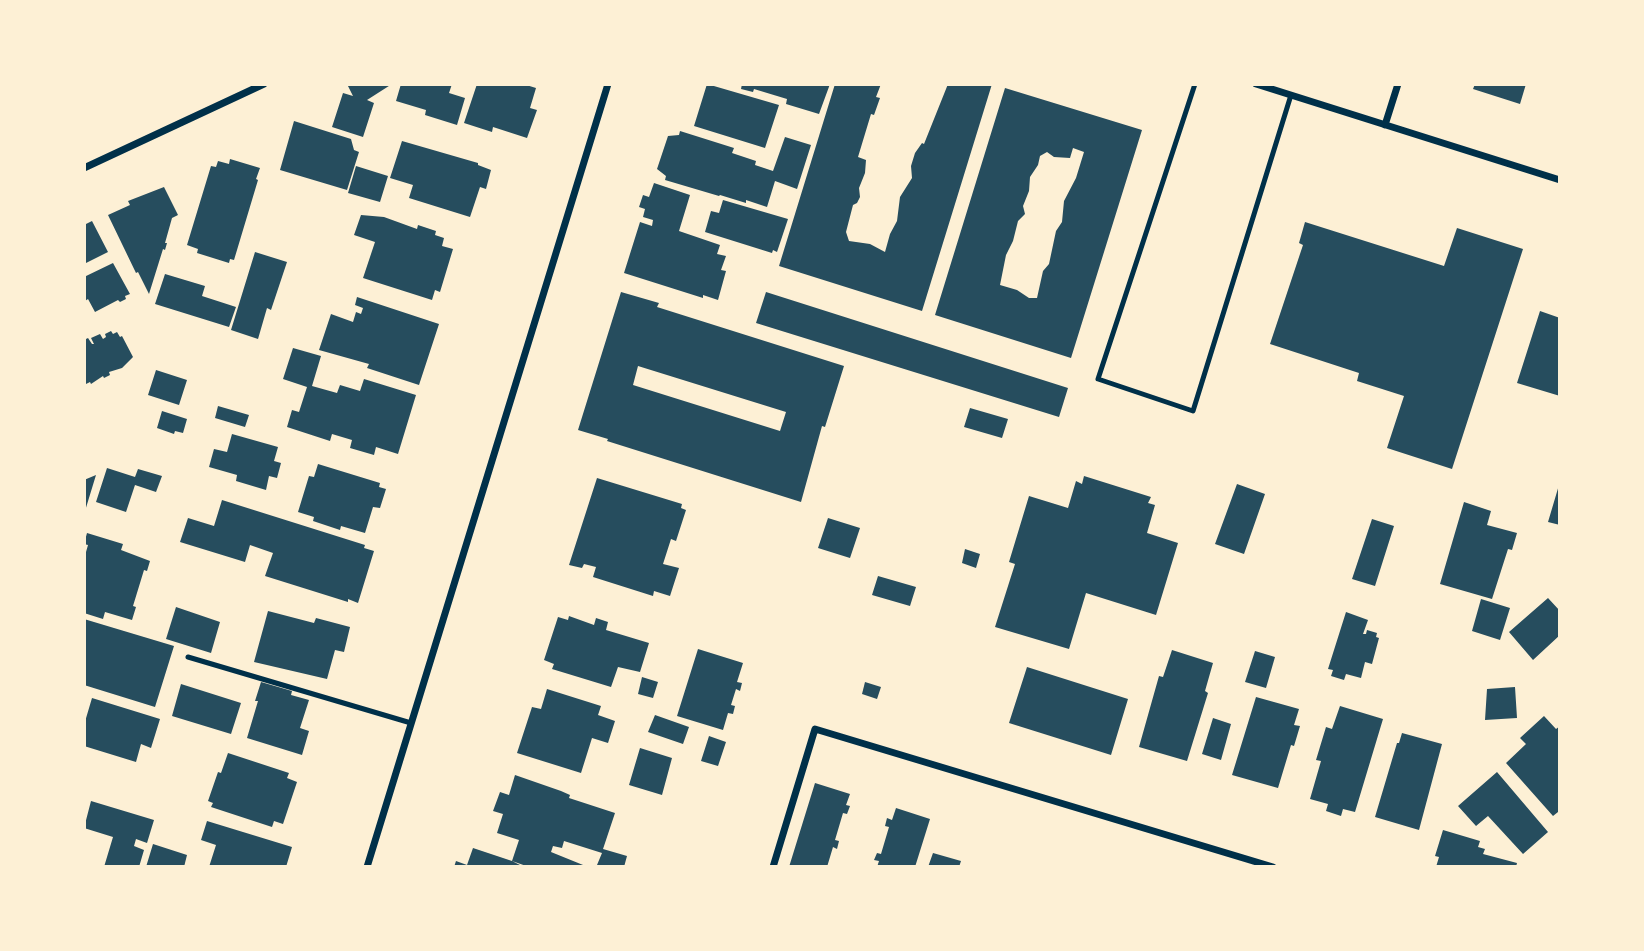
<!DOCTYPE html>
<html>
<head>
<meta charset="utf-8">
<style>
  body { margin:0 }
  #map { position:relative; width:1644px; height:951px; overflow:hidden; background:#fdf0d5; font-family:"Space Grotesk",sans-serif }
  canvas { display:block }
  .frame { position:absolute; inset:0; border:86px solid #fdf0d5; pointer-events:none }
</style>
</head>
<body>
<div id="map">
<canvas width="1644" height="951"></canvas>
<div class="frame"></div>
</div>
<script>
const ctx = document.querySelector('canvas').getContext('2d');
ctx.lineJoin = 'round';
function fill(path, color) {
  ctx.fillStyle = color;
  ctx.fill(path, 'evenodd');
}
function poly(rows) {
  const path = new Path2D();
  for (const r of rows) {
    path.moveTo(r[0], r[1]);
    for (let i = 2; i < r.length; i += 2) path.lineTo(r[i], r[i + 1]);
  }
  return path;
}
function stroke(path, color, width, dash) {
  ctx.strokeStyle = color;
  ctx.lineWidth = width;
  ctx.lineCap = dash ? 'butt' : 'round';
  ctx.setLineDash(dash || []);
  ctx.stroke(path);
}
fill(poly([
  [347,84,392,84,367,100,374,103,363,137,332,127,343,93,353,96],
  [401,84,452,84,449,93,465,98,457,125,425,115,426,110,396,101],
  [477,84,523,84,536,88,530,108,537,110,527,138,493,127,492,132,464,123],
  [707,84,779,105,765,148,694,126],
  [742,84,830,84,819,114,786,104,787,99,754,89,753,92,741,89],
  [835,84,881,84,876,97,880,98,874,115,871,114,858,157,866,160,865,173,859,188,860,197,857,203,853,205,846,232,849,241,870,244,885,252,890,234,897,221,900,197,912,178,911,166,915,153,922,143,924,144,948,84,992,84,922,311,779,266],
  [1475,84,1526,84,1520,104,1473,89],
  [1005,88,1142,130,1071,358,935,315],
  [1073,148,1084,152,1076,178,1064,201,1062,222,1056,231,1049,264,1043,271,1037,298,1029,298,1017,290,1000,285,1006,255,1013,241,1018,221,1025,214,1023,206,1029,191,1030,177,1038,165,1040,156,1047,152,1054,157,1070,158],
  [294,121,351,139,354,150,359,152,347,190,280,170],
  [680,131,734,148,732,153,756,161,755,165,773,171,785,137,811,145,797,189,775,181,767,207,746,200,746,203,720,195,719,196,665,180,666,176,657,169,668,136,679,135],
  [402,141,478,163,478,165,491,170,486,189,480,187,470,217,409,198,413,185,390,178],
  [230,159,260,168,256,179,258,180,234,260,230,259,229,263,197,253,198,249,187,245,211,166,216,167,218,161,229,164],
  [356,166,388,176,380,202,348,193],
  [654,183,690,195,679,231,720,245,717,254,726,256,721,270,726,271,718,300,703,295,703,298,624,273,640,222,652,226,653,220,643,217,645,209,639,207,643,195,649,197],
  [164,187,178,215,172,218,165,243,167,243,165,250,163,249,149,294,138,272,136,273,108,215,130,205,128,201],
  [723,200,788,219,777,252,773,250,772,253,705,232,711,211,719,213],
  [361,215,384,217,417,229,418,225,436,231,435,235,444,238,442,246,453,249,440,292,435,290,432,300,363,278,375,242,354,235],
  [92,221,108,252,84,264,84,225],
  [1305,222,1444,266,1457,228,1523,249,1452,469,1387,448,1404,396,1357,381,1359,373,1270,344,1303,245,1299,243],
  [255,252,287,262,271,310,267,308,258,339,231,330],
  [113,263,130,294,125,296,126,299,120,302,118,300,95,312,88,299,85,301,84,299,84,277],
  [165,274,205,286,202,296,236,307,229,327,155,304],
  [621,292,659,303,657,307,844,366,825,427,822,426,801,502,607,441,608,439,578,430],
  [638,366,786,412,780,431,633,385],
  [766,292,1068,388,1059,417,756,323],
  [357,297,439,324,419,385,367,368,369,364,319,350,331,314,353,322,356,312,361,314,363,308,355,305],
  [1540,311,1560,318,1560,396,1517,383],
  [111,331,113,334,117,332,120,337,122,336,133,357,122,368,109,372,110,375,104,378,103,376,91,384,90,382,84,385,84,340,88,338,92,344,94,344,91,338,100,334,103,339,106,337,105,334],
  [293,348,321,356,312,386,337,393,340,385,360,391,364,379,416,395,398,454,376,447,374,455,350,448,352,440,332,434,330,441,287,427,292,410,299,412,307,387,283,379],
  [156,370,187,380,179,405,148,395],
  [218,406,249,415,245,427,215,418],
  [970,408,1008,419,1002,438,964,427],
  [162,411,187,419,183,433,175,431,174,434,157,428],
  [232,434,278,447,274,461,281,463,277,478,269,476,266,490,236,481,237,475,209,467,214,449,227,452],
  [318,464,380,483,379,487,386,489,380,508,373,507,365,533,341,526,340,530,313,521,314,517,298,512,309,476,314,477],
  [107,468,135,477,138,469,162,476,156,492,135,485,126,512,96,502],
  [96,475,85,511,84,510,84,480],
  [1084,476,1151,497,1148,503,1155,505,1147,533,1178,543,1156,615,1086,593,1069,649,995,627,1015,564,1009,562,1029,496,1068,508,1076,481,1082,484],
  [597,478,682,504,681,508,686,510,676,541,671,539,663,564,679,568,670,596,654,591,653,596,593,577,596,567,584,564,582,568,569,565],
  [1237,484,1265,494,1244,554,1215,544],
  [1559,485,1560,485,1560,525,1548,522],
  [222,500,365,545,364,548,374,551,358,603,348,599,348,602,265,576,273,553,250,545,245,562,180,542,188,518,214,526],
  [1464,502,1491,511,1487,525,1517,533,1512,550,1508,549,1492,599,1440,584],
  [828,518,860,528,850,558,818,548],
  [1372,519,1394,526,1375,586,1352,579],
  [87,533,123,544,121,550,150,561,147,571,144,570,133,606,136,607,132,620,105,612,103,619,84,613,84,559,88,545,84,544],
  [965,549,980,554,976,568,962,563],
  [878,576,916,587,910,606,872,595],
  [1548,598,1560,611,1560,635,1533,660,1509,632],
  [1481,599,1510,608,1500,640,1472,631],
  [176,607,220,622,211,653,166,639],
  [268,611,314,623,316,618,350,627,344,652,335,650,327,679,254,662],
  [1346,612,1368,620,1363,634,1366,634,1367,630,1377,633,1376,637,1379,638,1372,664,1365,662,1361,678,1346,674,1344,680,1331,676,1333,670,1328,669],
  [569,616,594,625,596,618,608,622,606,630,649,643,640,672,618,667,611,687,552,669,554,664,544,660,558,617,568,620],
  [84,619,174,646,155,707,84,685],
  [698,649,743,663,737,682,742,683,740,691,736,689,731,705,735,706,733,714,728,713,723,730,677,716],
  [1172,650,1213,663,1205,691,1208,693,1187,761,1139,747,1159,676,1163,677],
  [1255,651,1275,657,1266,688,1245,682],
  [1027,667,1128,699,1111,755,1009,723],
  [642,677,658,682,653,698,638,694],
  [261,682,292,691,291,695,309,700,300,728,309,731,302,755,247,738,258,701,255,701],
  [865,682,881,687,877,699,862,694],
  [181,684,241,703,231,734,172,716],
  [1515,687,1517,718,1485,720,1487,689],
  [547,689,601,706,598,715,615,721,608,743,592,738,581,773,517,753,532,707,541,709],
  [1256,697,1299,709,1294,725,1300,726,1294,746,1291,745,1278,788,1232,775],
  [92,698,160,719,151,748,141,744,136,762,84,746,84,725],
  [1340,706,1383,719,1355,812,1343,809,1341,816,1326,811,1328,804,1310,799,1321,761,1316,760,1326,727,1332,729],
  [655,715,689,727,683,744,648,732],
  [1544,716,1556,729,1560,726,1560,814,1558,812,1553,816,1506,763,1526,744,1520,738],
  [1213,718,1231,724,1221,760,1202,754],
  [1402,733,1442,744,1419,830,1375,817,1397,743,1399,743],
  [709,736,726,742,718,766,701,761],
  [640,748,672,758,662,795,629,785],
  [228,753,289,773,287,778,297,782,283,824,274,821,272,827,211,807,213,803,208,801,218,772,221,773],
  [1497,772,1548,832,1523,854,1488,816,1476,826,1458,806],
  [515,775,561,791,570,795,569,798,615,813,603,849,627,856,624,867,597,865,602,853,564,841,562,848,553,846,551,852,588,867,529,867,512,861,524,867,454,867,456,861,467,865,473,848,512,861,519,840,497,833,503,814,493,811,500,792,509,795],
  [815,783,850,794,846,805,850,806,847,814,843,813,835,840,839,841,837,849,833,847,827,867,789,867],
  [91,801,154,820,147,843,136,839,134,846,144,850,139,867,104,867,113,837,84,828],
  [896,808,930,819,915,867,877,867,879,861,874,860,877,853,881,854,889,827,885,826,887,818,892,820],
  [207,821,292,847,286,867,209,867,216,845,201,840],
  [1443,830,1480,841,1478,847,1485,849,1483,854,1517,863,1516,867,1436,867,1439,857,1435,856],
  [153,844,187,855,184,867,146,867],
  [933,853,961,861,959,867,928,867]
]), '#264d5e');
stroke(poly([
  [1195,84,1098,379,1193,411,1291,95],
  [188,657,411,723]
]), '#003049', 5);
stroke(poly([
  [1256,84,1560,180],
  [1385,125,1398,84],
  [84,168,264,84],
  [367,867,608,84],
  [773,867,815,729,1273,867]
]), '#003049', 7);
</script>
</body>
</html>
